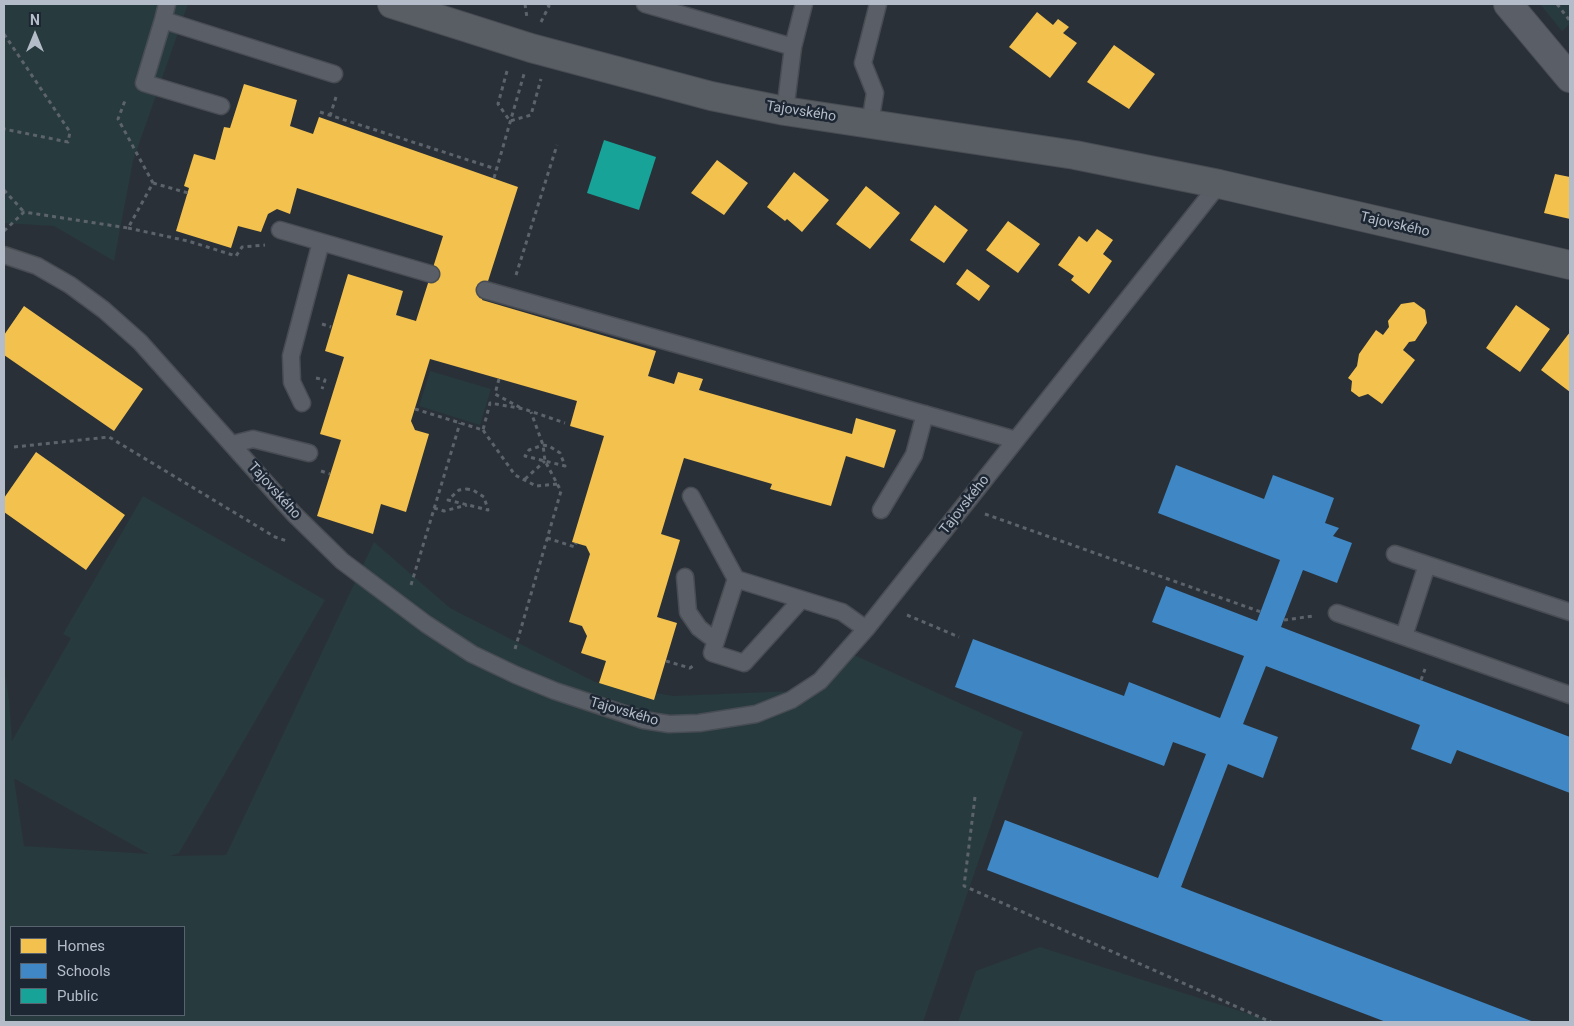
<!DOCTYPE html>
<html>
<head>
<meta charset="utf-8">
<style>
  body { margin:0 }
  #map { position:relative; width:1574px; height:1026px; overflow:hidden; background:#2a3038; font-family:Roboto,sans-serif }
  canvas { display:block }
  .frame { position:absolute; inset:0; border:5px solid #b4bcc9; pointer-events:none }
  .legend { position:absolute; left:10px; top:926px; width:175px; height:90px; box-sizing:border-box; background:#1d2633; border:1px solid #59626f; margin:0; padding:6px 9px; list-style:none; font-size:15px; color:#b4bcc9 }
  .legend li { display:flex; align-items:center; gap:10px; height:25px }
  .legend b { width:25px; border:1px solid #59626f }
  .north { position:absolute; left:10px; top:10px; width:50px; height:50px; -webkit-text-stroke:4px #1d2633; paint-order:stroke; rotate:0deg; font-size:14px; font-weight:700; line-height:20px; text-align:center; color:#b4bcc9 }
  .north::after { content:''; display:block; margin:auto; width:18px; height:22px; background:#b4bcc9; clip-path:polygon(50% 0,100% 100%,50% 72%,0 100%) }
</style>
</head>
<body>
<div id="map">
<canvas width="1574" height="1026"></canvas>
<div class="frame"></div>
<ul class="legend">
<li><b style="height:14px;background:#f2c14e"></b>Homes</li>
<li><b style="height:14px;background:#3f88c5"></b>Schools</li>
<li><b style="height:14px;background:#17a398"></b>Public</li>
</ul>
<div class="north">N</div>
</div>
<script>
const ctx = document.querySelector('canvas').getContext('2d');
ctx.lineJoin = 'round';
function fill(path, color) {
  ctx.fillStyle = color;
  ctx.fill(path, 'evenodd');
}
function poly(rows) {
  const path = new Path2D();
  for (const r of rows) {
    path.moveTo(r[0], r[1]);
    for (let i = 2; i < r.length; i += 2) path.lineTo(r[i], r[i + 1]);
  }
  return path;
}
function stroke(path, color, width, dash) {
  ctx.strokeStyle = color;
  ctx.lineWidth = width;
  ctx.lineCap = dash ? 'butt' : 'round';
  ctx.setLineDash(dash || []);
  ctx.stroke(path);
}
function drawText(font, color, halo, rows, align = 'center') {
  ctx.font = font + ' Roboto,sans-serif';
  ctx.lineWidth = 5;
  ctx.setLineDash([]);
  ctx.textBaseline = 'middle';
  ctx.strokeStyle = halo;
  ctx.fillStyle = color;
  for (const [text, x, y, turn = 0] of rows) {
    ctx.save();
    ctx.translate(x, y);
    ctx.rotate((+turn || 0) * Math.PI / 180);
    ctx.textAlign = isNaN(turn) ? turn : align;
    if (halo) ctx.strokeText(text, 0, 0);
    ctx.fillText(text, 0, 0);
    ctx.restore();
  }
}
fill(poly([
  [4,4,188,4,133,161,114,261,54,226,4,223],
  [1540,4,1570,4,1570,24,1562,31],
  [430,371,491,389,480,425,419,406],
  [143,496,325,600,179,853,170,856,226,855,374,542,450,608,595,682,673,696,795,691,852,654,1023,732,923,1022,4,1022,4,668,9,700,12,741,71,638,63,634],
  [14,779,15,779,149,854,24,846],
  [11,927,184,927,184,1015,11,1015],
  [1040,947,1274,1022,958,1022,976,971]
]), '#273a3e');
fill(poly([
  [1037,12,1053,25,1058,19,1069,27,1063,33,1077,43,1050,78,1009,47],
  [1114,45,1155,74,1129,109,1087,82],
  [244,84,297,100,290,126,313,134,319,117,518,187,482,300,656,351,648,376,674,384,678,372,703,379,699,390,852,434,856,418,896,430,884,468,846,456,831,506,770,489,772,484,684,458,661,534,680,540,657,617,677,623,654,700,599,683,606,661,581,653,587,636,582,626,569,622,590,554,586,546,572,542,604,436,570,426,577,401,430,359,411,421,415,430,429,434,406,512,381,504,373,534,317,516,341,440,320,434,344,357,325,351,348,274,403,291,396,315,416,321,443,236,297,188,290,214,277,209,268,214,261,232,238,226,231,248,176,231,189,188,184,186,194,154,215,160,224,127,230,128],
  [717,160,748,183,724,215,691,193],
  [794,172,829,200,802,232,787,219,785,221,767,207],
  [1555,174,1570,177,1570,219,1544,213],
  [866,186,900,213,870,249,836,224],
  [935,205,968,230,944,263,910,240],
  [1008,221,1040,244,1018,273,986,250],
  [1097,229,1113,240,1103,254,1112,261,1089,294,1071,280,1074,276,1058,265,1079,236,1087,242],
  [967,269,990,286,979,301,956,284],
  [1414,302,1425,310,1427,323,1415,341,1409,342,1403,350,1415,360,1382,404,1368,394,1359,397,1351,391,1352,381,1348,378,1357,366,1359,354,1376,330,1383,335,1389,327,1388,321,1401,304],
  [1516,305,1550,329,1520,372,1486,348],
  [24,306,143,389,114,431,4,355,4,335],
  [1570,332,1570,392,1541,370],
  [36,452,125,515,86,570,4,512,4,498]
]), '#f2c14e');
fill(poly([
  [1176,465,1264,499,1273,475,1334,498,1325,523,1339,528,1333,536,1352,543,1337,583,1303,570,1281,627,1570,737,1570,793,1457,750,1451,764,1411,749,1420,725,1266,666,1243,724,1278,737,1263,778,1228,764,1181,887,1534,1022,1386,1022,987,870,1005,820,1158,878,1206,754,1173,742,1164,766,955,687,973,639,1124,696,1129,682,1220,718,1244,656,1152,622,1166,586,1257,621,1280,560,1158,513]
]), '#3f88c5');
fill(poly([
  [604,140,656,157,639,210,587,193]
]), '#17a398');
const service = poly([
  [167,4,163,20,334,74],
  [645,4,793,47],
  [163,20,144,83,221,106],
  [785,111,793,47,804,4],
  [870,123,875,93,863,63,878,4],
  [280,230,431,274],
  [4,255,37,266,70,285,104,310,140,342,294,514,342,561,426,624,472,654,516,675,555,691,643,720,669,724,699,723,756,714,791,700,820,681,866,629,1219,184],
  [485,290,1016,440],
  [302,403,292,382,291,356,321,242],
  [233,444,253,439,309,453],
  [691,496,736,579,842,612,866,629],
  [881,510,914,455,925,414],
  [1395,554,1570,612],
  [685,577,688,612,699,628,716,641],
  [736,579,712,653,744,663,801,600],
  [1337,613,1570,695],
  [1404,636,1427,565]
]);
const minor = poly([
  [1508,4,1570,78]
]);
const secondary = poly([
  [392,4,531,48,711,96,785,111,1075,155,1219,184,1570,265]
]);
stroke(service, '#484c53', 19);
stroke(minor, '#484c53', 30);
stroke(secondary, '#484c53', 30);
stroke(poly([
  [525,4,527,18],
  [1557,4,1570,21],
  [541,22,549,6,547,4],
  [4,34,70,132,68,142,4,129],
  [507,71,498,104,510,121,531,115,541,79],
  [320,112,496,169],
  [330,116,336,97],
  [494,178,524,74],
  [153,183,188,193],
  [4,190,24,212],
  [128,228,188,241,236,256,242,247,265,245],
  [4,231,24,212,128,228,153,183,118,119,126,98],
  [516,275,557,145],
  [322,324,331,327],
  [316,378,325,380,322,389],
  [499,379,495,394,521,408],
  [415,409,483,430,490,403,524,409,565,423],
  [483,430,515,475,536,486,558,484],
  [543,445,549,446,560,453,565,466,525,456,529,450,543,445],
  [14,447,109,437,275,537,287,541],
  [321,471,330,474],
  [525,479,545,461],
  [466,489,473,490,484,497,488,510,448,500,459,490,466,489],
  [434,508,444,511,467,505],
  [985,514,1261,612],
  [547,538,575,547,576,543],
  [411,585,460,423],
  [907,615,959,637],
  [1284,620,1314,616],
  [515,649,561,491,545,461,543,445,531,412],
  [666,661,690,668,693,666],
  [1421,680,1425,669],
  [975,797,964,886,1271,1022]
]), '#5d636a', 3, [4, 4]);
stroke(service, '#5a5e66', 16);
stroke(minor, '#5a5e66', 28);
stroke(secondary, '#595d64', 28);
drawText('14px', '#b4bcc9', '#1d2633', [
  ["Tajovského",801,112,9],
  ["Tajovského",1395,225,13],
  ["Tajovského",274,491,48],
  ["Tajovského",965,505,-52],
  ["Tajovského",624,712,16]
]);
</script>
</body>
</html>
